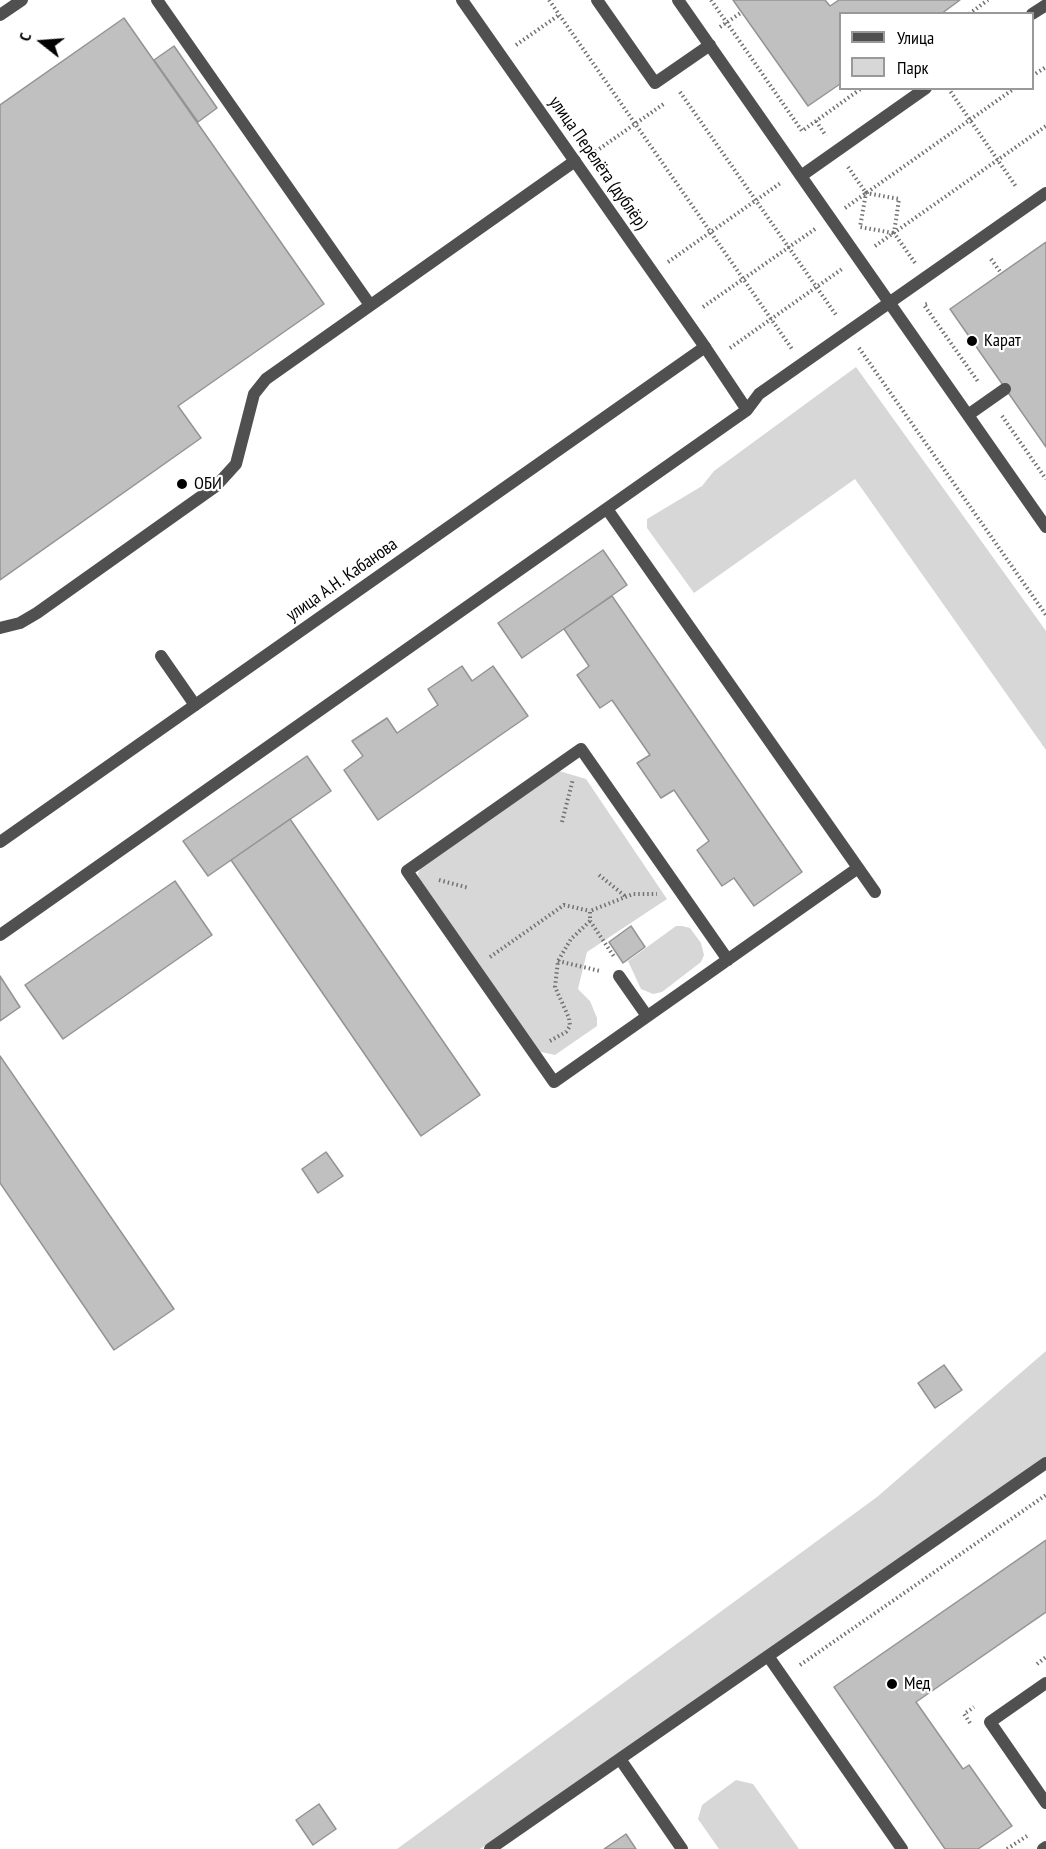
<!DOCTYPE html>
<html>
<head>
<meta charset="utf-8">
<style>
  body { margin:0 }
  #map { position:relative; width:1046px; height:1849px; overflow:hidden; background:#fff; font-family:"PT Sans Narrow",sans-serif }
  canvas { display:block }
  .legend { position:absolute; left:839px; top:12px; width:195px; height:78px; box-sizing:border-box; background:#fff; border:2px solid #999; margin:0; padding:8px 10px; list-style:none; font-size:18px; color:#000 }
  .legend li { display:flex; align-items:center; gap:12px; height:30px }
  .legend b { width:30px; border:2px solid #999 }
  .north { position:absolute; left:12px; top:12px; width:60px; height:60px; -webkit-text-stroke:4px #fff; paint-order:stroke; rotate:287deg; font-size:16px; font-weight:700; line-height:24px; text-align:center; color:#000 }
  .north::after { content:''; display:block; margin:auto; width:21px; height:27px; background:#000; clip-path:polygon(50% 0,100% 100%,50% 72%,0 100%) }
</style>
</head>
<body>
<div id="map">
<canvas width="1046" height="1849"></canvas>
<ul class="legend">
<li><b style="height:8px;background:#505050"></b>Улица</li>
<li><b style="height:16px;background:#d7d7d7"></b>Парк</li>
</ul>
<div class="north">С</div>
</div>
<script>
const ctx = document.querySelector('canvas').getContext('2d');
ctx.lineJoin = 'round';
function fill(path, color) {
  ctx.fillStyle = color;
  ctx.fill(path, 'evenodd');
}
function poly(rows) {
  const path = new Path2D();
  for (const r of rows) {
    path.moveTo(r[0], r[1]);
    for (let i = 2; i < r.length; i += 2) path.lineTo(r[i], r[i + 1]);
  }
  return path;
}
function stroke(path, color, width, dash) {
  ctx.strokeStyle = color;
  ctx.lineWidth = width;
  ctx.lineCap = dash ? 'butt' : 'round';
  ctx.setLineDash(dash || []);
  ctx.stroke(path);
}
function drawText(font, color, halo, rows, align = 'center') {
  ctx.font = font + ' "PT Sans Narrow",sans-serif';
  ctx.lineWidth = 4.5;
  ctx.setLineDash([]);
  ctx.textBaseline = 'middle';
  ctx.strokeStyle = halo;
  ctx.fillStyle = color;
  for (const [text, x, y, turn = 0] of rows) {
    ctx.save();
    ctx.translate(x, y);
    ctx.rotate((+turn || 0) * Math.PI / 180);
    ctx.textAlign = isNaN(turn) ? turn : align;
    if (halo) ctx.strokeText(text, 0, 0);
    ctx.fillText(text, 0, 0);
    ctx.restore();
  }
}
fill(poly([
  [856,367,1046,631,1046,750,855,479,694,593,647,528,647,519,702,486,714,471],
  [559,771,586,779,667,899,587,952,578,989,590,1001,597,1018,597,1026,555,1055,537,1051,420,886,418,873,421,867],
  [676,926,682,926,690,928,701,943,704,955,701,962,662,992,653,994,641,989,628,961],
  [1046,1351,1046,1458,480,1849,397,1849,877,1497],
  [736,1780,753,1784,799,1849,719,1849,698,1819,702,1805]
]), '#d7d7d7');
const building = poly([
  [733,0,825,0,830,6,839,0,960,0,941,14,840,14,840,84,808,106,733,0],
  [124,18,324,304,178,406,201,438,0,580,0,105,124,18],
  [174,46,217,108,198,122,154,60,174,46],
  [1046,242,1046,447,950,309,1046,242],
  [603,550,627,585,522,658,498,623,603,550],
  [612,596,802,872,754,906,734,878,722,886,697,850,709,841,674,790,661,798,637,763,650,755,612,700,600,708,577,675,589,666,564,629,612,596],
  [462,666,472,681,493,666,528,716,378,820,344,770,363,756,352,741,387,718,397,733,438,705,428,689,462,666],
  [307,756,331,791,208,876,183,841,307,756],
  [290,819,480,1095,421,1136,231,860,290,819],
  [175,881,212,935,63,1039,25,985,175,881],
  [631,926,645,947,623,963,609,942,631,926],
  [0,976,20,1007,0,1021,0,976],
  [0,1056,174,1309,114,1350,0,1183,0,1056],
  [326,1152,343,1176,318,1193,302,1169,326,1152],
  [944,1365,962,1390,935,1408,918,1383,944,1365],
  [1046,1540,1046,1612,916,1702,963,1769,969,1765,1012,1826,978,1849,945,1849,834,1687,1046,1540],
  [319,1804,336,1829,313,1845,296,1820,319,1804],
  [626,1834,636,1849,604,1849,626,1834]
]);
fill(building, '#c0c0c0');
stroke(building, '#949494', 1.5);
stroke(poly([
  [549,0,792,349],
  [711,0,802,131,862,88],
  [969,14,988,0],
  [720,27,742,12],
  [516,45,559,15],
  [1032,76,1046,67],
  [948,88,1017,188],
  [680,92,836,315],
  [816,121,826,136],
  [592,154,665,103],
  [848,167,866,193],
  [845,208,1015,88],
  [893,233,860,227,866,193,899,199,894,233,915,263],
  [875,246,1046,126],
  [991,259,1001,273],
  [668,262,782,182],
  [927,304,924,305,979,383],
  [703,307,815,229],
  [730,348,842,269],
  [859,348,1046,615],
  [1002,416,1046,479],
  [562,822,573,779],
  [599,875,625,896],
  [439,880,469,888],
  [590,921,615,958],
  [490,957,564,905,590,911],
  [558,961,600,971],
  [550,1041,566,1032,570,1026,569,1018,555,987,558,961,571,939,590,921,590,911,633,894,657,894],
  [1037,1664,1046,1657],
  [800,1665,1046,1495],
  [970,1723,964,1714,974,1707],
  [1007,1849,1027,1836]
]), '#727272', 4, [1.5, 3]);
stroke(poly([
  [157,0,370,305],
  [597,0,655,83,710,45],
  [678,0,1046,527],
  [1032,14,1046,5],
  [0,15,22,0],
  [801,176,926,88],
  [705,347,747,410,759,394,1046,193],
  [968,415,1005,389],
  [607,509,875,892],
  [0,628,20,623,37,613,216,486,236,464,254,394,266,379,575,161],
  [161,656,195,705],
  [0,935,747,410],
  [728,960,581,749,407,871,554,1082,858,868],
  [619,976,647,1016],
  [768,1656,902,1849],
  [1046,1683,990,1722,1046,1803],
  [620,1759,682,1849],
  [490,1849,1046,1463],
  [1043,1849,1046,1847]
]), '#505050', 12);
stroke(poly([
  [0,842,705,347,462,0]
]), '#505050', 12);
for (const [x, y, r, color] of [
  [972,341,6,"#000"],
  [182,484,6,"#000"],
  [892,1684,6,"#000"]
]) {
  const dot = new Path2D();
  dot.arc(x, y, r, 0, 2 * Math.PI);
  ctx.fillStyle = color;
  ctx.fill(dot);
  stroke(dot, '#fff', 2);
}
drawText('18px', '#000', '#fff', [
  ["улица Перелёта (дублёр)",598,163,55],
  ["улица А.Н. Кабанова",342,580,-35]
]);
drawText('18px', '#000', '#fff', [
  ["Карат",984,341],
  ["ОБИ",194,484],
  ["Мед",904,1684]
], 'left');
</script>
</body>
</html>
